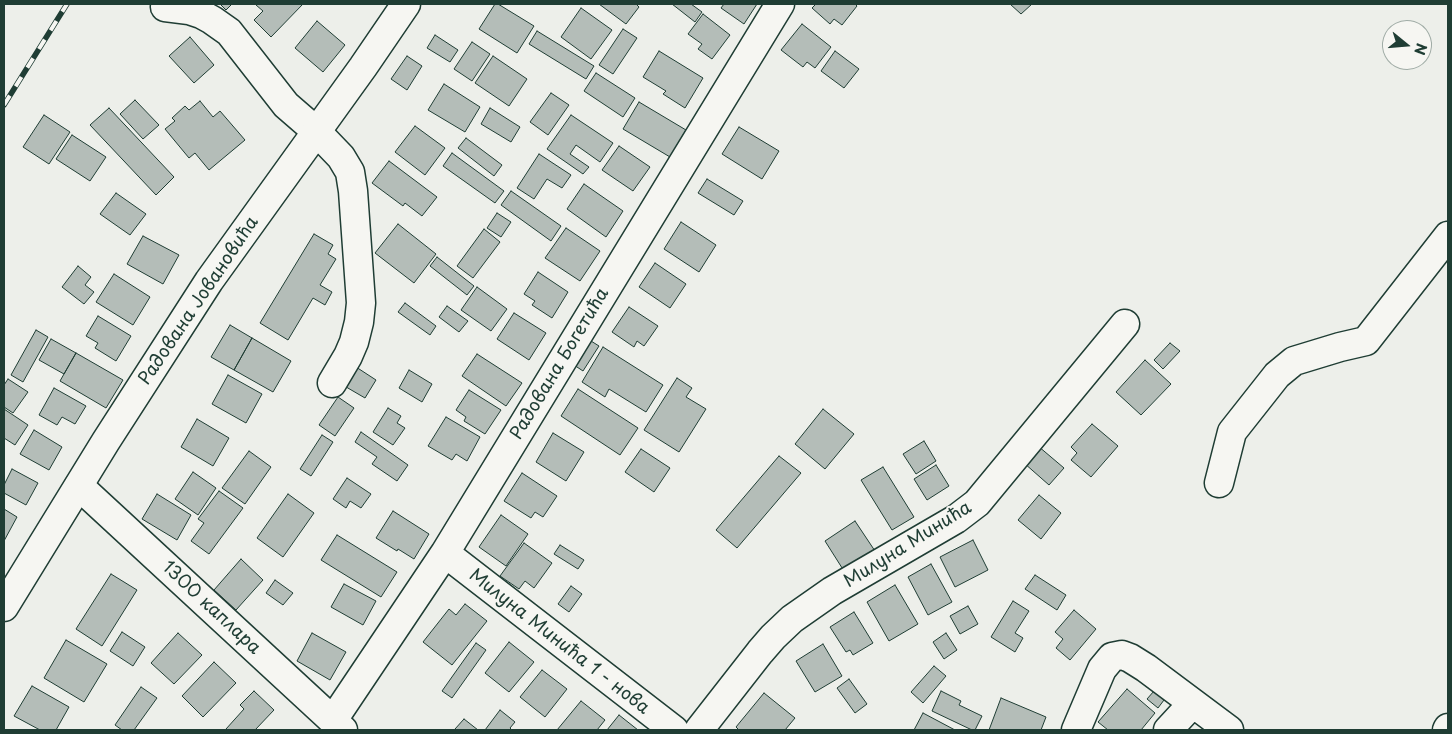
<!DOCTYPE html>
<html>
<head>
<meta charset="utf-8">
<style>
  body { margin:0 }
  #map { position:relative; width:1452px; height:734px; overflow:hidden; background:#edefea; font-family:"Playpen Sans",sans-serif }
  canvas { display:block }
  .frame { position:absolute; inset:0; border:5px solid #1f3d34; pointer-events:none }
  .north { position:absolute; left:1382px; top:20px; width:50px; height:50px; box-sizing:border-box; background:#f6f6f2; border:1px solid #a0aca6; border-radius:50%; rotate:107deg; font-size:14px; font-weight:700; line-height:20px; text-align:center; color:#1f3d34 }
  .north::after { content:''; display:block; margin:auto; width:18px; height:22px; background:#1f3d34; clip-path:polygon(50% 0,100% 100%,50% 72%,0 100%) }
</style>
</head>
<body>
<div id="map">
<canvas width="1452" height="734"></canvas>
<div class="frame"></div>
<div class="north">N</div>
</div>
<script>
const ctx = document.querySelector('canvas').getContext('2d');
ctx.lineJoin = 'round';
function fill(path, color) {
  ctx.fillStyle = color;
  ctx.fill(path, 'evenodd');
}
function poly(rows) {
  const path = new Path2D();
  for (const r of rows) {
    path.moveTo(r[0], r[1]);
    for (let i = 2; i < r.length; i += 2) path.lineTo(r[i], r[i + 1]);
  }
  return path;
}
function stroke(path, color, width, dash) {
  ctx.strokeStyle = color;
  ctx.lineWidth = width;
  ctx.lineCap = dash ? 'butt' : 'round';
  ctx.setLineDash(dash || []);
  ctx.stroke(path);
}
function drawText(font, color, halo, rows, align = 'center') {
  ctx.font = font + ' "Playpen Sans",sans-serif';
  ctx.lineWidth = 4;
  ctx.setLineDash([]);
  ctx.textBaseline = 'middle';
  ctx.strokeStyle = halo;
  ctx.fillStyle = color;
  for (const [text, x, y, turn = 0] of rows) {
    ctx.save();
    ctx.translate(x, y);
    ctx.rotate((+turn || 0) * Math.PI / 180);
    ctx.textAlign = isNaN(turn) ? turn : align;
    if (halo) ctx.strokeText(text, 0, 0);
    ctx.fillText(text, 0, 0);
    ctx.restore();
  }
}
const building = poly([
  [220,4,232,4,226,10,220,4],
  [257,4,303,4,271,37,254,20,263,11,256,5,257,4],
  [495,4,498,4,534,26,517,53,479,29,495,4],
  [599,4,636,4,639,7,626,24,599,4],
  [672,4,691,4,702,12,695,22,672,4],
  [724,4,757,4,744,24,721,8,724,4],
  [816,4,855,4,857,6,842,25,834,19,830,24,812,8,816,4],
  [1010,4,1032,4,1021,14,1010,4],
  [581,8,612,30,591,59,561,37,581,8],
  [703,14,730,35,712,59,698,49,702,44,688,34,703,14],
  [317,21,345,45,323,72,295,48,317,21],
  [802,24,831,47,815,68,807,62,803,67,781,50,802,24],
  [623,29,637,38,613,74,599,65,623,29],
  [537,31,594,66,586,79,529,44,537,31],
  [435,35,458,50,450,62,427,48,435,35],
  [190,37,214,65,194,83,169,56,190,37],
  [472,42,490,54,472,81,454,69,472,42],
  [659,51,703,78,685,108,663,94,666,91,643,77,659,51],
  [835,51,859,69,844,88,821,71,835,51],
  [407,56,422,66,407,90,391,79,407,56],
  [493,56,527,79,509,106,475,83,493,56],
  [596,73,635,98,623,117,584,91,596,73],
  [444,84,480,107,465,132,428,110,444,84],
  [551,93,569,105,548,135,530,122,551,93],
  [135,100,159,125,143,139,120,114,135,100],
  [200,101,213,117,220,111,245,140,209,170,195,153,189,158,165,129,175,121,172,118,185,106,189,110,200,101],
  [639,102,686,130,670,157,623,129,639,102],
  [109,108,174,177,156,195,90,125,109,108],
  [490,108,520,127,511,142,481,124,490,108],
  [44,115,70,132,49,164,23,147,44,115],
  [571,115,613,143,600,162,576,145,570,154,589,167,583,174,547,149,571,115],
  [415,126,445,148,425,175,395,152,415,126],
  [739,127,779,151,762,179,722,154,739,127],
  [72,135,106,157,90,181,56,159,72,135],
  [466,138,502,165,494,176,458,148,466,138],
  [619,146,650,167,633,191,602,170,619,146],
  [452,153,504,191,495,203,443,166,452,153],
  [539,154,571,175,562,188,547,179,534,199,517,188,539,154],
  [389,161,437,197,422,216,405,203,403,206,372,183,389,161],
  [707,179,743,201,734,215,698,193,707,179],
  [584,184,623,211,606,237,567,209,584,184],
  [511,191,561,226,551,241,501,205,511,191],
  [116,193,146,214,130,235,100,214,116,193],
  [497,213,511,222,501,237,487,228,497,213],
  [681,222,716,245,699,272,664,249,681,222],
  [398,224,436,254,414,283,375,253,398,224],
  [566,228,600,251,580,281,545,258,566,228],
  [484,229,500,242,473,278,457,266,484,229],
  [314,234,333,245,328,254,336,259,320,285,332,292,325,305,313,298,288,340,260,323,314,234],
  [143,236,179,255,163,284,127,264,143,236],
  [437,257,474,286,467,295,430,266,437,257],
  [655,263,686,284,670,308,639,287,655,263],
  [78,266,91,277,85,285,94,292,84,304,62,287,78,266],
  [538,272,568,292,552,318,532,305,535,301,524,294,538,272],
  [114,274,150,297,133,325,96,302,114,274],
  [477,287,507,309,491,331,461,310,477,287],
  [405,303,436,326,430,335,398,312,405,303],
  [447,306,468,321,459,332,439,317,447,306],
  [629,307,658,326,644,346,637,341,634,347,612,332,629,307],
  [514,313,546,333,529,360,497,339,514,313],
  [98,316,131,336,116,361,95,348,98,343,86,336,98,316],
  [230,325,252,338,234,370,211,357,230,325],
  [36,330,48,337,23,382,11,375,36,330],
  [252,338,291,361,273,392,234,370,252,338],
  [51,339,76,353,64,374,39,360,51,339],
  [591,341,599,346,583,371,574,365,591,341],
  [1170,343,1180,351,1163,369,1154,360,1170,343],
  [603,347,663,385,646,412,609,389,605,397,582,382,603,347],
  [76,353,123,380,106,408,60,381,76,353],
  [477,354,522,383,506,406,462,376,477,354],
  [1145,360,1171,384,1141,415,1116,392,1145,360],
  [353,365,376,380,365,398,341,384,353,365],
  [409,370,432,384,422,402,399,388,409,370],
  [228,375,262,394,246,423,212,404,228,375],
  [677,378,692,388,686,397,706,409,679,452,644,430,677,378],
  [8,379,28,392,13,413,4,407,4,385,8,379],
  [54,388,86,406,75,424,62,417,57,425,39,415,54,388],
  [578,389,638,428,620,455,561,416,578,389],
  [469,390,501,410,485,434,464,421,466,417,456,410,469,390],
  [338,397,354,408,335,436,319,425,338,397],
  [388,408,401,416,397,423,405,428,393,445,373,432,388,408],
  [4,409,28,425,15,445,4,438,4,409],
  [823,409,854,434,825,469,795,444,823,409],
  [446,417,480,437,467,461,456,454,452,460,428,446,446,417],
  [197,419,229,438,213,466,181,447,197,419],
  [1092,424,1118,446,1091,477,1071,460,1077,453,1071,447,1092,424],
  [34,430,62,447,49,470,20,454,34,430],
  [361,432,408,465,397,481,372,464,377,457,355,442,361,432],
  [553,433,584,452,566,481,536,462,553,433],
  [322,435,333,442,311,476,300,469,322,435],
  [924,441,936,461,916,474,903,454,924,441],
  [1038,446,1064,468,1049,485,1024,463,1038,446],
  [641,449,670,468,654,492,625,472,641,449],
  [249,451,271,467,245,504,222,488,249,451],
  [779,456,801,473,737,548,716,530,779,456],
  [936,465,949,486,927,500,914,479,936,465],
  [883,467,914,517,892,530,861,480,883,467],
  [12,469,38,483,26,505,4,493,4,485,12,469],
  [193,472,216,488,198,515,175,499,193,472],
  [522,473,557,496,543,517,535,512,531,518,504,501,522,473],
  [347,478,371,494,361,508,350,501,346,508,333,499,347,478],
  [219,491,243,508,209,554,191,541,204,523,198,519,219,491],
  [157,494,191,515,177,540,142,519,157,494],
  [288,494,314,513,283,557,257,538,288,494],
  [1039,495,1061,513,1041,539,1018,520,1039,495],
  [4,509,17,517,4,541,4,509],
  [393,511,429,534,414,559,398,549,397,551,376,538,393,511],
  [501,515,528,534,506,566,479,547,501,515],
  [855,521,875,551,844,571,825,541,855,521],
  [337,535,397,572,381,597,321,560,337,535],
  [973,540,988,570,955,587,940,557,973,540],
  [524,543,552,563,534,588,525,581,519,589,500,576,524,543],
  [560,545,584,560,578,569,554,554,560,545],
  [241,559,263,580,236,610,214,590,241,559],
  [931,564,952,602,928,615,908,577,931,564],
  [111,574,137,590,102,646,76,629,111,574],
  [1035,575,1066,595,1057,610,1025,589,1035,575],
  [275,580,293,593,283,605,266,593,275,580],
  [344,584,376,601,363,625,331,607,344,584],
  [895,585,918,624,889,641,867,602,895,585],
  [571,586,582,594,569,612,558,604,571,586],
  [1013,601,1029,611,1015,633,1023,638,1015,652,991,637,1013,601],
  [465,604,487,621,452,665,423,642,449,609,456,615,465,604],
  [968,606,978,624,960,634,950,616,968,606],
  [1074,610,1096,629,1070,660,1056,648,1063,639,1055,632,1074,610],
  [854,612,873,643,853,655,850,650,846,652,830,627,854,612],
  [122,632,145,647,133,666,110,651,122,632],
  [178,633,202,655,174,684,151,663,178,633],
  [312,633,346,652,330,680,297,661,312,633],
  [946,633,957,650,944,659,933,642,946,633],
  [66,640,107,664,84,702,44,678,66,640],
  [509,642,534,662,509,692,485,673,509,642],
  [476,643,486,650,452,698,442,691,476,643],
  [823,644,842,676,815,692,796,661,823,644],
  [214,662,236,683,203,717,182,696,214,662],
  [934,666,946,676,923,703,911,692,934,666],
  [542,670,567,689,545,717,520,697,542,670],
  [849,679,867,704,855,713,837,688,849,679],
  [32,686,69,707,56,730,40,730,14,716,32,686],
  [141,687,157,698,134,730,122,730,115,725,141,687],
  [1127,689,1155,713,1141,730,1108,730,1098,722,1127,689],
  [254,691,274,710,255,730,227,730,226,729,244,709,240,705,254,691],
  [941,691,961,701,959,705,982,716,975,730,972,730,932,711,941,691],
  [1154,691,1164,700,1158,708,1147,699,1154,691],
  [764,693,795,718,785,730,739,730,736,727,764,693],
  [1001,698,1046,717,1041,730,989,730,1001,698],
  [581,701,605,720,597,730,557,730,581,701],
  [500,710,515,722,510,728,512,730,485,730,500,710],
  [923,713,955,730,914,730,923,713],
  [619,715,638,730,607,730,619,715],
  [464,719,478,730,457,730,455,729,464,719]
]);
fill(building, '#b4bdb8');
stroke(building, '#1f3d34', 1);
const minor = poly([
  [165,7,189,10,201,14,212,20,229,32,286,105,316,131,341,157,350,172,353,191,361,303,359,322,354,342,348,356,332,383],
  [1219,483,1232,432,1277,375,1294,361,1340,347,1366,341,1448,236],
  [79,486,343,730],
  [445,553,674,730],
  [333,720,445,553,780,4],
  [699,730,760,652,773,637,792,619,832,591,956,519,977,503,1125,324],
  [1076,730,1102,669,1112,657,1122,655,1130,658,1146,668,1229,730],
  [1168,730,1192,704],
  [1447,730,1448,728]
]);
const major = poly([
  [4,607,106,441,209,281,363,67,406,4]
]);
stroke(minor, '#1f3d34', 31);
stroke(major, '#1f3d34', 31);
stroke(minor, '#f6f6f2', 28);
stroke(major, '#f6f6f2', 28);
const rail = poly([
  [4,105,67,4]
]);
stroke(rail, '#1f3d34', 5.5);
stroke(rail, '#f6f6f2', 4, [11]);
drawText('18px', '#1f3d34', '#f6f6f2', [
  ["Радована Јовановића",199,301,-56],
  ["Радована Богетића",560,364,-59],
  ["Милуна Минића",908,545,-32],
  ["1300 каплара",211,608,43],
  ["Милуна Минића 1 - нова",559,642,38]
]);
</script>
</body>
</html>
